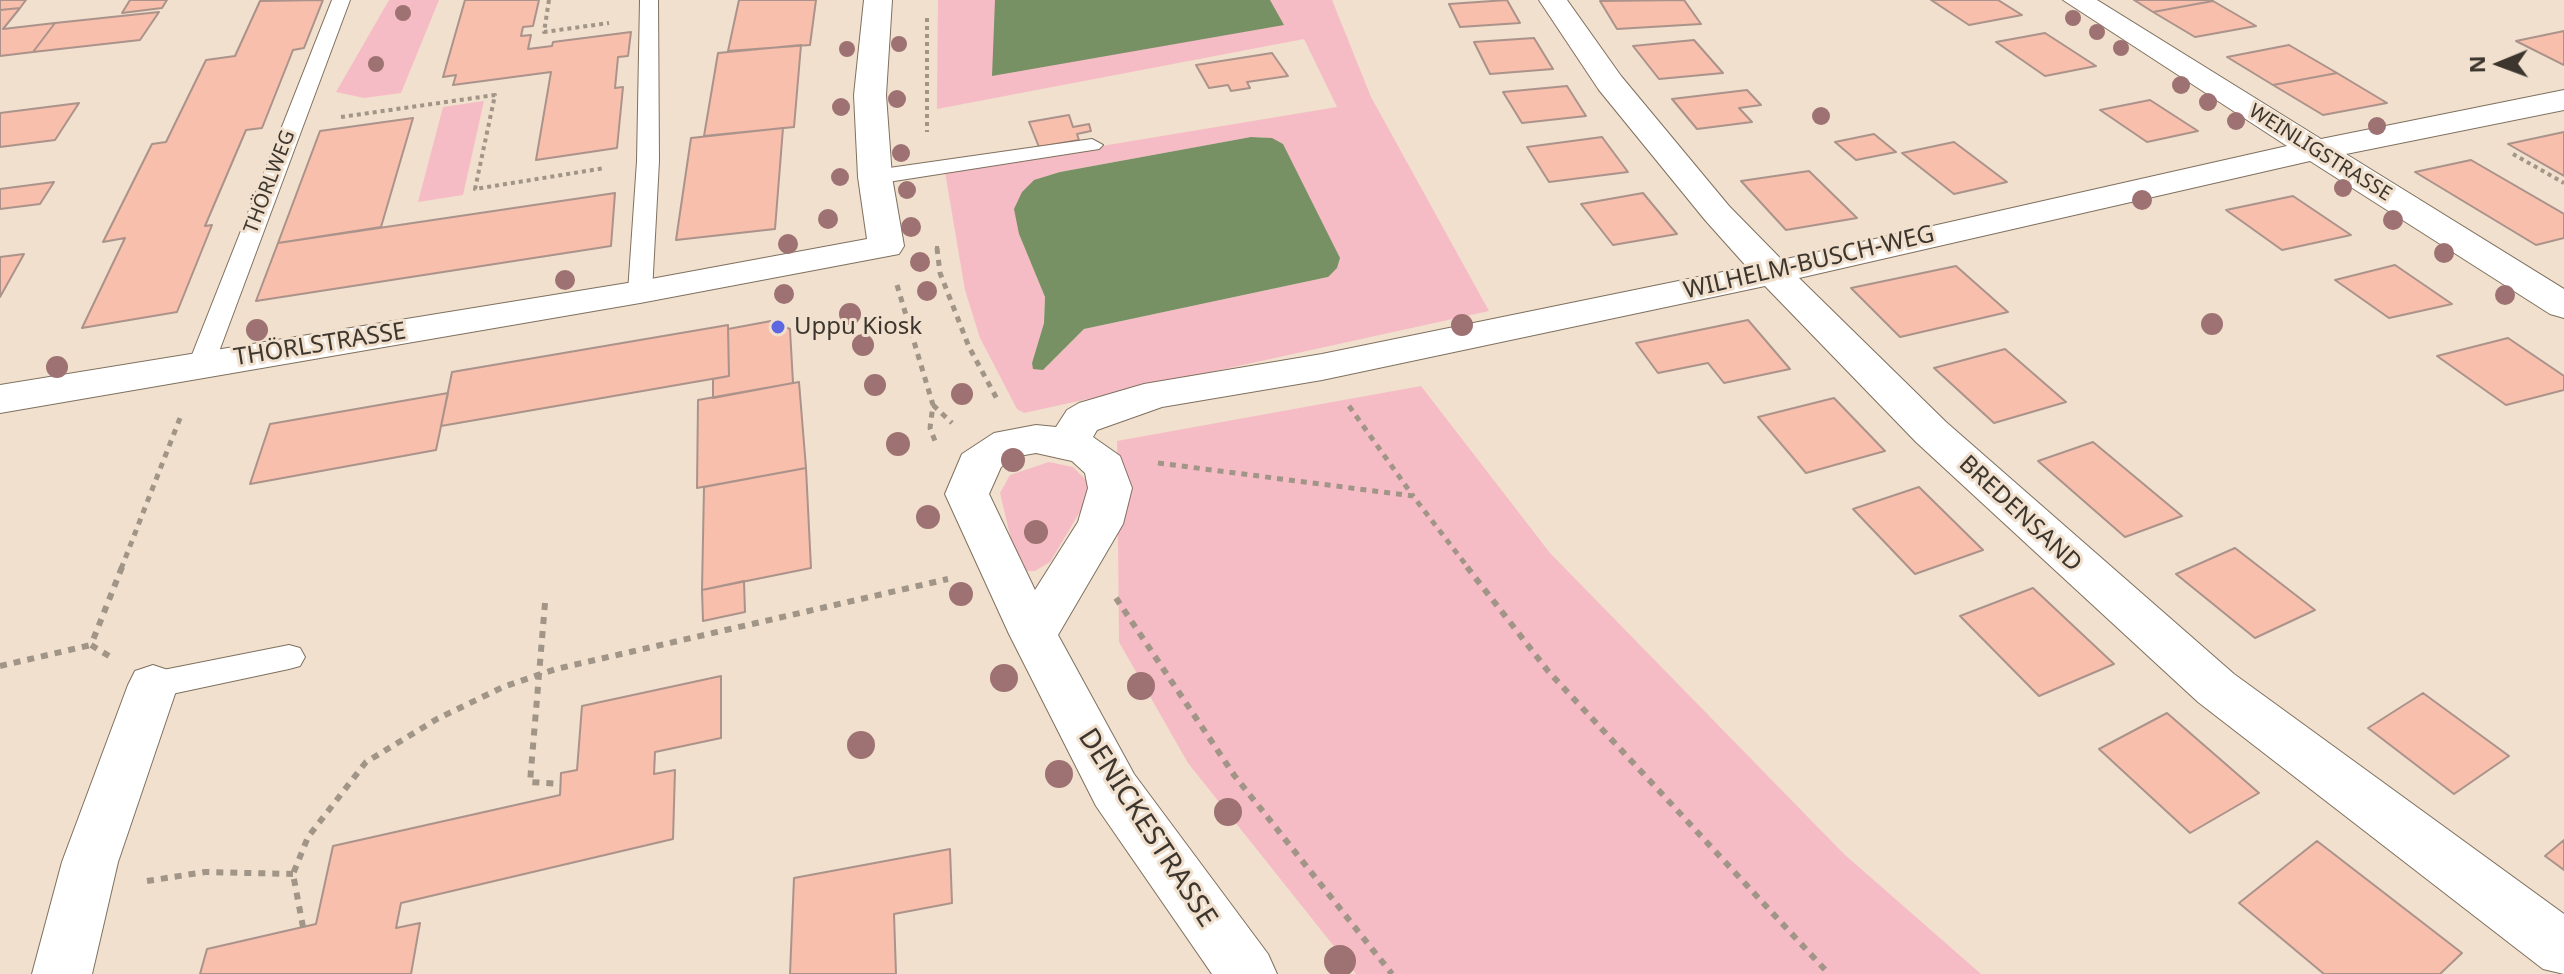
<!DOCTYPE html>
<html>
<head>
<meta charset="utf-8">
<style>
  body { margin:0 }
  #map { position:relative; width:2564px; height:974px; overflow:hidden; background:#f0e0cd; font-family:"Noto Sans",sans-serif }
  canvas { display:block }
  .north { position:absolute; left:2460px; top:24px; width:80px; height:80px; -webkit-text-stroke:6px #f0e0cd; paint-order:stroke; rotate:269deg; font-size:22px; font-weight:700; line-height:32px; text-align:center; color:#3c362f }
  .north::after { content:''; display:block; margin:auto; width:28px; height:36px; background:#3c362f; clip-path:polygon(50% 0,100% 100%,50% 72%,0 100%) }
</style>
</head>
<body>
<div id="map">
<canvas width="2564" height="974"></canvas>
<div class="north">N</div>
</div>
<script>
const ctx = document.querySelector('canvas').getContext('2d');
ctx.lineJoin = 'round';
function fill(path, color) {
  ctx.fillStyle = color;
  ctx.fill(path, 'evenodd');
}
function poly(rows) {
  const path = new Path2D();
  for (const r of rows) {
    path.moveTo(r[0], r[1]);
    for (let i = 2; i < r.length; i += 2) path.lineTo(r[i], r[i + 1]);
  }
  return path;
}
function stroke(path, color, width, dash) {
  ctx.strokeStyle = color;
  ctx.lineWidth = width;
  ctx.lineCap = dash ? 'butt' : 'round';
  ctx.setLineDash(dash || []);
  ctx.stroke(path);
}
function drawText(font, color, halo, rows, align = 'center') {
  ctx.font = font + ' "Noto Sans",sans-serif';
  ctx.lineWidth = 6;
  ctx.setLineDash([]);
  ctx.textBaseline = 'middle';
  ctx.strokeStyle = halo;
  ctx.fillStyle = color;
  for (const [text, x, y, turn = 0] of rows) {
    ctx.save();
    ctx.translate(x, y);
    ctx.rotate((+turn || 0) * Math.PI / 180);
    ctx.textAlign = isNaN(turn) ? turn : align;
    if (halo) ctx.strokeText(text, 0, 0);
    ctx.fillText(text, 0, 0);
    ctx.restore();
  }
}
fill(poly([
  [389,0,439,0,401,93,364,98,336,92],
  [938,0,1332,0,1371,97,1489,311,1024,413,1017,409,980,338,965,290,945,172,1337,107,1304,39,937,109],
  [1251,137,1263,137,1328,277,1084,329,1043,370,1032,363,1044,323,1045,297,1019,234,1060,172],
  [484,101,463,195,418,202,443,107],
  [1421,386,1550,553,1844,854,1981,974,1356,974,1188,763,1119,642,1117,441],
  [1049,462,1073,467,1087,481,1089,489,1087,500,1050,562,1035,571,1027,571,1016,560,1000,493,1010,475]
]), '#f6bcc5');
fill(poly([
  [995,0,1270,0,1284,25,992,76],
  [1251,137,1272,138,1283,144,1340,258,1337,268,1328,277,1084,329,1043,370,1033,369,1032,363,1044,323,1045,297,1019,234,1014,209,1022,192,1034,180,1060,172]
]), '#779165');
const building = poly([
  [0,0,26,0,20,8,0,10,0,0],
  [130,0,167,0,162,8,122,13,130,0],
  [323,0,304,48,293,50,262,128,246,130,205,226,212,225,177,312,82,328,125,238,103,242,152,144,166,142,206,60,235,56,260,1,323,0],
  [465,0,539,0,533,26,523,27,521,36,531,35,528,49,552,46,553,42,631,32,628,56,618,57,615,88,623,87,617,148,536,160,551,72,453,85,456,75,443,77,465,0],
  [739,0,816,0,810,45,728,51,739,0],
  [1507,0,1520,23,1460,27,1449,4,1507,0],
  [1684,0,1701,24,1617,29,1600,1,1684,0],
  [1931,0,1998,0,2022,15,1969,25,1931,0],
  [2134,0,2211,0,2213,1,2153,12,2134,0],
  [2213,1,2256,26,2195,37,2153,12,2213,1],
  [20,8,3,29,55,23,33,52,0,56,0,10,20,8],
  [159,12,140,40,33,52,55,23,159,12],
  [2564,31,2564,65,2516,41,2564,31],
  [2045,33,2096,66,2045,76,1996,42,2045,33],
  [1534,38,1553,69,1490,74,1474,42,1534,38],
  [1694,40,1723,73,1659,79,1633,46,1694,40],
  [801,45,794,127,704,136,718,53,801,45],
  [2289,45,2337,73,2273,85,2227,57,2289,45],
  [1272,53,1288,76,1247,82,1250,88,1231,91,1228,85,1209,88,1196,65,1272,53],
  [2337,73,2387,103,2323,115,2273,85,2337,73],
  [1567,86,1586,116,1522,123,1503,92,1567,86],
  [1747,90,1761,105,1739,108,1752,122,1697,129,1672,99,1747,90],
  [2150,100,2198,131,2147,142,2100,110,2150,100],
  [79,103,55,140,0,147,0,113,79,103],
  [1069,115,1073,127,1089,124,1091,131,1077,134,1079,140,1039,147,1029,122,1069,115],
  [413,118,381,227,278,243,320,131,413,118],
  [783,128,775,229,676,240,691,138,783,128],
  [2564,132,2564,176,2508,144,2564,132],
  [1874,134,1896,152,1856,160,1835,142,1874,134],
  [1602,137,1628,172,1549,182,1527,147,1602,137],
  [1954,142,2007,182,1954,194,1902,153,1954,142],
  [2471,160,2564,214,2564,238,2536,245,2415,172,2471,160],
  [1809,171,1857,218,1786,230,1741,181,1809,171],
  [54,182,40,204,0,209,0,189,54,182],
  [615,193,611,246,256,301,278,243,615,193],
  [1643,193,1677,234,1613,245,1581,204,1643,193],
  [2293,196,2351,235,2282,250,2226,210,2293,196],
  [24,254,0,297,0,257,24,254],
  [2395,265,2452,304,2389,318,2335,280,2395,265],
  [1956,266,2008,312,1900,337,1851,288,1956,266],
  [1748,320,1790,369,1724,383,1708,363,1658,373,1636,343,1748,320],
  [771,321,790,329,793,383,713,398,713,379,729,376,728,329,771,321],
  [728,325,729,376,441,426,452,372,728,325],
  [2508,338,2564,376,2564,390,2506,405,2437,356,2508,338],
  [2005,349,2066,402,1994,423,1934,368,2005,349],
  [799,382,806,468,697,488,698,400,799,382],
  [448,393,436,450,250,484,270,424,448,393],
  [1834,398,1885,451,1806,473,1758,417,1834,398],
  [2093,442,2182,516,2125,537,2038,461,2093,442],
  [806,468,811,568,702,590,704,487,806,468],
  [1919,487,1983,550,1915,574,1853,509,1919,487],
  [2235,548,2315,610,2255,638,2176,574,2235,548],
  [744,581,745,612,703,621,702,590,744,581],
  [2033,588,2114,664,2039,696,1960,616,2033,588],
  [721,676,721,738,655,752,654,774,675,770,673,839,401,903,396,928,420,923,411,974,200,974,207,949,316,924,333,846,560,795,561,773,577,770,582,706,721,676],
  [2423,693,2509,756,2454,794,2368,728,2423,693],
  [2167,713,2259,793,2190,833,2099,749,2167,713],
  [2564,840,2564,870,2545,856,2564,840],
  [2317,841,2462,953,2440,974,2324,974,2239,903,2317,841],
  [950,849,952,903,894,914,896,974,790,974,794,878,950,849]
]);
fill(building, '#f7bfac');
stroke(building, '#ab938b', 2);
const lane = poly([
  [332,0,350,0,214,365,210,371,201,373,192,371,188,365,332,0],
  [640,0,658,0,659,161,652,292,640,299,628,292,637,161,640,0],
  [1092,139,1103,145,1099,149,875,184,864,177,875,170,1092,139],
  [289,645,300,648,305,657,300,666,289,669,153,698,142,694,137,685,142,676,153,672,289,645]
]);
const street = poly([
  [864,0,892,0,886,95,892,177,904,246,899,254,640,303,0,413,0,385,640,281,867,239,858,177,854,95,864,0],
  [1539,0,1567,0,1621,76,1729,206,1782,260,2287,146,2063,0,2097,0,2321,139,2564,90,2564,110,2346,154,2564,289,2564,318,2550,314,2310,161,1799,278,1946,422,2234,674,2564,914,2564,974,2543,969,2198,702,1916,442,1765,286,1322,380,1162,407,1097,430,1093,437,1120,456,1132,488,1123,524,1058,635,1134,774,1268,954,1277,974,1212,974,1096,806,1009,634,945,494,962,454,994,433,1036,425,1056,427,1067,410,1079,403,1144,384,1322,354,1747,267,1705,220,1599,90,1539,0],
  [1036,453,1072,461,1085,473,1088,488,1078,522,1035,590,989,494,1001,467,1019,456,1036,453],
  [153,665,171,671,178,685,118,862,92,974,32,974,62,862,128,685,135,671,153,665]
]);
stroke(lane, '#7f705f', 2);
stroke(street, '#7f705f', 2);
stroke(poly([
  [549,0,544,32,609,23],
  [927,18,927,132],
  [341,117,495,95,475,189,605,168],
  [2513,154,2564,183],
  [937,246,937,250]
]), '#a19587', 4, [4, 4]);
stroke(poly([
  [937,248,940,273,969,347,997,399],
  [897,285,933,405,930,428,935,441],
  [933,405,952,423],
  [1349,406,1413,496],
  [1158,463,1413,496,1469,569],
  [121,569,182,413]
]), '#a19587', 5, [6, 6]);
stroke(poly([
  [1467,567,1548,671,1829,974],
  [1116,598,1234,775,1392,974],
  [545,603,530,782,561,784],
  [109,656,91,645,122,567],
  [0,666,91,645],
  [147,881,205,872,293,874],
  [303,927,293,874,308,837,366,762,437,719,503,687,556,669,948,579]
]), '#a19587', 6, [7, 7]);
fill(lane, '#fff');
fill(street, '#fff');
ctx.fillStyle = '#9e7172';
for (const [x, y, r] of [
  [403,13,8],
  [2073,18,8],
  [2097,32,8],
  [899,44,8],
  [2121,48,8],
  [847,49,8],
  [376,64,8],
  [2181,85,9],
  [897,99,9],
  [2208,102,9],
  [841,107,9],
  [1821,116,9],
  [2236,121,9],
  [2377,126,9],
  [901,153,9],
  [840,177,9],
  [2343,188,9],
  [907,190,9],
  [2142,200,10],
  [828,219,10],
  [2393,220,10],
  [911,227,10],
  [788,244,10],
  [2444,253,10],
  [920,262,10],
  [565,280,10],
  [927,291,10],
  [784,294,10],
  [2505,295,10],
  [850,314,11],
  [2212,324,11],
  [1462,325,11],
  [257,330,11],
  [863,345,11],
  [57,367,11],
  [875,385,11],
  [962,394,11],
  [898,444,12],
  [1013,460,12],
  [928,517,12],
  [1036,532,12],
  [961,594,12],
  [1004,678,14],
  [1141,686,14],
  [861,745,14],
  [1059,774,14],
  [1228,812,14],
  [1340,961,16]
]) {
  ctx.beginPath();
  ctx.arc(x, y, r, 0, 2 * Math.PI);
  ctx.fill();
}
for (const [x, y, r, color] of [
  [778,327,8,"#5e68e0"]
]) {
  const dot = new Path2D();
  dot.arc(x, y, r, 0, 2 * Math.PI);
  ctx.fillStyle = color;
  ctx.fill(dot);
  stroke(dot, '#f0e0cd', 3);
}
drawText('20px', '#3c362f', '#f0e0cd', [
  ["WEINLIGSTRASSE",2320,153,32],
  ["THÖRLWEG",270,182,-69]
]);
drawText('24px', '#3c362f', '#f0e0cd', [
  ["WILHELM-BUSCH-WEG",1809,263,-13],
  ["THÖRLSTRASSE",320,345,-9],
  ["BREDENSAND",2020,514,43]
]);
drawText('24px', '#3c362f', '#f0e0cd', [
  ["Uppu Kiosk",794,327]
], 'left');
drawText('28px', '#3c362f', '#f0e0cd', [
  ["DENICKESTRASSE",1147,828,57]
]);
</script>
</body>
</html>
